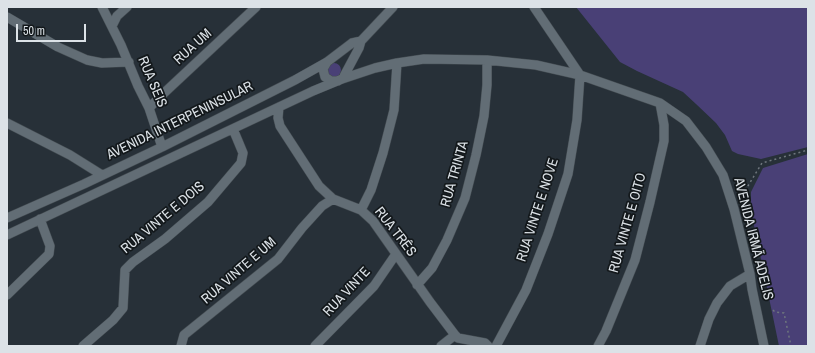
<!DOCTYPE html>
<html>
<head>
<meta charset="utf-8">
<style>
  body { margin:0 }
  #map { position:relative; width:815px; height:353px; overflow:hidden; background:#273038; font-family:"Archivo Narrow",sans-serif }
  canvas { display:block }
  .frame { position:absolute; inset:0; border:8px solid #dce2e7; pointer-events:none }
  .scale { position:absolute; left:16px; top:24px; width:70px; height:18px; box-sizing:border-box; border:2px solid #dce2e7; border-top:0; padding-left:5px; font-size:12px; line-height:14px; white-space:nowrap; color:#dce2e7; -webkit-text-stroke:3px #13181b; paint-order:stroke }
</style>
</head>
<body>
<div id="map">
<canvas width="815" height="353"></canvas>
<div class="frame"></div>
<div class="scale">50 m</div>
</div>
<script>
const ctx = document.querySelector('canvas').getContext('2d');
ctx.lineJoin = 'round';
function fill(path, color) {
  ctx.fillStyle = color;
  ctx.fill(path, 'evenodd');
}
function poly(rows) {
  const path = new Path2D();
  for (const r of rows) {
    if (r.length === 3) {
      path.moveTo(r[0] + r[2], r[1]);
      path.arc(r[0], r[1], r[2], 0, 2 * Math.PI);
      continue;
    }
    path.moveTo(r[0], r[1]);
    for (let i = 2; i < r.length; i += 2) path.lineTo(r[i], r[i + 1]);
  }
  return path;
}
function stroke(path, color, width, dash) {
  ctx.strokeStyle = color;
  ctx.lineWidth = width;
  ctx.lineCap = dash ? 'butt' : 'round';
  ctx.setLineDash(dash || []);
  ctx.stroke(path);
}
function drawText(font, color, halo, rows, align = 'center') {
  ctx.font = font + ' "Archivo Narrow",sans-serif';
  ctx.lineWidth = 3.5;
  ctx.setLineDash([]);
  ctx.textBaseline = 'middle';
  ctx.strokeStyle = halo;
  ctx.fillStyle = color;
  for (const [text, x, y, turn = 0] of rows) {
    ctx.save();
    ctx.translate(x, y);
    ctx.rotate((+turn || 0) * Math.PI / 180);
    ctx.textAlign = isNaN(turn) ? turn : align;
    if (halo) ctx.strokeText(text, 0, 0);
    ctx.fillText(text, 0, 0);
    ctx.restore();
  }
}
fill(poly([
  [576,7,808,7,808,147,761,159,738,154,732,151,725,135,716,123,696,104,683,92,637,71,620,62],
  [334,70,7],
  [808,154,808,346,779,346,751,211,751,192,763,168]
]), '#494076');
const minor = poly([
  [102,7,121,45,138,86,149,108,162,147],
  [534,7,580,75],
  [7,17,58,47,87,60,102,63,129,62],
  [112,26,117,16,127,7],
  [327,62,323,69,325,77,331,81,338,81],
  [344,76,359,48,361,41],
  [279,107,278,118,280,126,319,186,333,199,361,210,373,221,430,302,455,335,458,338,485,343,488,346],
  [149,108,164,93,256,7],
  [7,123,70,155,102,175],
  [361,210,371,190,383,153,394,110,397,63],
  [7,218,84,184,162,147,295,80,327,62,352,43,361,41,393,7],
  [7,235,313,91,342,79,375,68,397,63,424,59,487,60,536,65,580,75,660,103,686,121,706,147,723,175,734,209,750,274,752,289,764,346],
  [417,285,432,268,447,240,465,198,476,155,484,116,487,85,487,60],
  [7,295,49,254,50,246,40,219],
  [83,346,113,320,123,308,125,270,133,262,165,239,208,202,241,163,243,153,233,129],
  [181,346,184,335,278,259,302,228,322,206,333,199],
  [315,346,374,286,396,254],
  [441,346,455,335],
  [496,346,526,290,548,234,568,174,577,120,580,75],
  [598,346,606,331,635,260,650,202,664,141,664,125,660,103],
  [700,346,709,319,717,303,730,286,750,274]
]);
stroke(minor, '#454d53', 10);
stroke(poly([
  [740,199,762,163,808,150],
  [773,310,775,312,784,313,791,346]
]), '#6e767d', 1.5, [2, 3]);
stroke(minor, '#626d75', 9);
drawText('14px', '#dce2e7', '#13181b', [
  ["RUA UM",193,47,-42],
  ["RUA SEIS",152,82,67],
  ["AVENIDA INTERPENINSULAR",180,121,-26],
  ["RUA TRINTA",455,174,-74],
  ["RUA VINTE E NOVE",538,210,-72],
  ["RUA VINTE E DOIS",163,218,-40],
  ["RUA VINTE E OITO",628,223,-74],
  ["RUA TRÊS",395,232,52],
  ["AVENIDA IRMÃ ADELIS",753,239,76],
  ["RUA VINTE E UM",239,271,-41],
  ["RUA VINTE",347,292,-47]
]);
</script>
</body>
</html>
